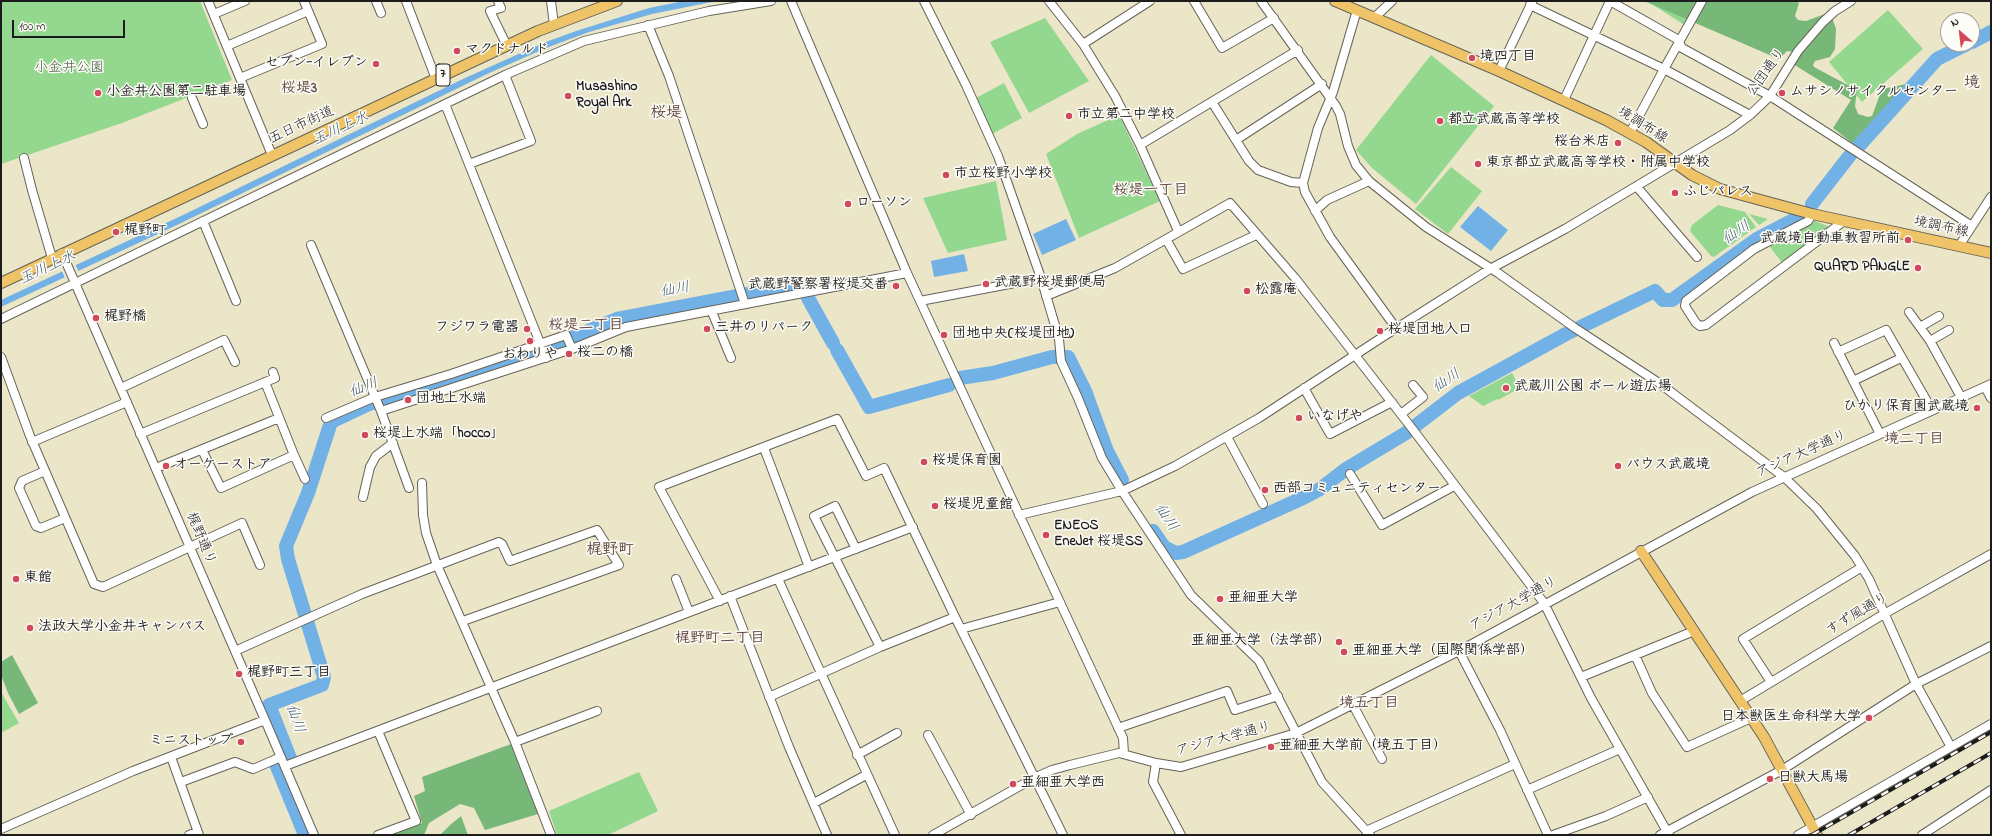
<!DOCTYPE html>
<html>
<head>
<meta charset="utf-8">
<style>
  body { margin:0 }
  #map { position:relative; width:1992px; height:836px; overflow:hidden; background:#ece6c9; font-family:"Indie Flower",sans-serif }
  canvas { display:block }
  .frame { position:absolute; inset:0; border:2px solid #1c1c1c; pointer-events:none }
  .north { position:absolute; left:1940px; top:12px; width:40px; height:40px; box-sizing:border-box; background:#fdfcf7; border:1px solid #a3a29f; border-radius:50%; rotate:332deg; font-size:11px; font-weight:700; line-height:16px; text-align:center; color:#1c1c1c }
  .north::after { content:''; display:block; margin:auto; width:14px; height:18px; background:#d1495b; clip-path:polygon(50% 0,100% 100%,50% 72%,0 100%) }
  .scale { position:absolute; left:12px; top:20px; width:113px; height:18px; box-sizing:border-box; border:2px solid #1c1c1c; border-top:0; padding-left:5px; font-size:12px; line-height:14px; white-space:nowrap; color:#1c1c1c; -webkit-text-stroke:3px #fdfcf7; paint-order:stroke }
</style>
</head>
<body>
<div id="map">
<canvas width="1992" height="836"></canvas>
<div class="frame"></div>
<div class="north">N</div>
<div class="scale">100 m</div>
</div>
<script>
const ctx = document.querySelector('canvas').getContext('2d');
ctx.lineJoin = 'round';
function fill(path, color) {
  ctx.fillStyle = color;
  ctx.fill(path, 'evenodd');
}
function poly(rows) {
  const path = new Path2D();
  for (const r of rows) {
    path.moveTo(r[0], r[1]);
    for (let i = 2; i < r.length; i += 2) path.lineTo(r[i], r[i + 1]);
  }
  return path;
}
function stroke(path, color, width, dash) {
  ctx.strokeStyle = color;
  ctx.lineWidth = width;
  ctx.lineCap = dash ? 'butt' : 'round';
  ctx.setLineDash(dash || []);
  ctx.stroke(path);
}
function drawText(font, color, halo, rows, align = 'center') {
  ctx.font = font + ' "Indie Flower","Klee One",sans-serif';
  ctx.lineWidth = 3;
  ctx.setLineDash([]);
  ctx.textBaseline = 'middle';
  ctx.strokeStyle = halo;
  ctx.fillStyle = color;
  for (const [text, x, y, turn = 0] of rows) {
    ctx.save();
    ctx.translate(x, y);
    ctx.rotate((+turn || 0) * Math.PI / 180);
    ctx.textAlign = isNaN(turn) ? turn : align;
    if (halo) ctx.strokeText(text, 0, 0);
    ctx.fillText(text, 0, 0);
    ctx.restore();
  }
}
fill(poly([
  [1,1,200,1,232,80,122,123,1,164],
  [1647,1,1700,1,1686,26],
  [1888,10,1923,49,1862,102,1829,62],
  [1045,18,1089,81,1029,113,990,42],
  [1431,55,1494,106,1416,204,1372,168,1356,150],
  [1004,83,1022,118,992,134,974,99],
  [1119,115,1160,201,1079,238,1046,154,1077,134],
  [1451,167,1482,191,1448,234,1415,209],
  [996,181,1007,240,948,253,923,198],
  [1718,205,1745,212,1756,227,1714,257,1711,256,1690,231,1692,225],
  [1749,214,1768,219,1759,225],
  [1815,221,1830,227,1783,264,1770,247,1780,239],
  [1512,373,1520,388,1498,400,1497,399,1483,406,1469,396],
  [1,692,19,723,1,733],
  [639,772,658,811,608,835,557,835,549,811]
]), '#94d78e');
fill(poly([
  [1644,1,1795,1,1799,3,1795,16,1798,20,1806,21,1830,12,1836,29,1835,49,1830,57,1815,61,1813,65,1814,67,1857,90,1855,106,1858,114,1868,117,1872,116,1882,89,1906,84,1856,146,1833,128,1851,100,1793,64,1793,52,1787,51,1779,59],
  [12,655,38,703,19,714,8,693,1,675,1,662],
  [511,744,538,814,485,830,474,808,460,804,429,823,424,835,391,835,422,823,414,796,425,791,422,777],
  [461,816,468,835,440,835,450,825]
]), '#77b879');
fill(poly([
  [684,1,717,1,652,14,589,32,546,48,487,74,177,225,1,307,1,300,183,215,465,78,543,43,576,31,649,8],
  [1478,206,1508,230,1491,251,1460,227],
  [1066,219,1076,240,1042,255,1033,234],
  [964,254,968,271,934,277,931,261]
]), '#72b1e5');
fill(poly([
  [74,262,79,272,65,278,61,269]
]), '#ece6c9');
stroke(poly([
  [1972,42,1991,32],
  [1857,148,1937,59,1967,44],
  [1812,204,1851,154],
  [808,298,833,343],
  [837,350,869,407,949,385],
  [960,378,993,373,1052,357,1068,357,1085,391,1107,451,1122,480],
  [1153,531,1164,547,1176,553,1183,552,1303,498,1320,489,1346,469,1406,433,1458,393,1566,334,1655,291,1663,300,1672,300,1757,239,1799,217],
  [285,760,290,758,269,705,322,685,324,677,288,559,286,546,308,493,331,422,369,404,485,368,574,337,617,319,790,286],
  [276,764,305,835]
]), '#72b1e5', 14);
const minor = poly([
  [208,1,272,155],
  [376,1,381,13],
  [406,1,436,79],
  [498,1,501,8,490,11,507,46],
  [551,1,554,25],
  [791,1,907,273,1123,738,1124,754],
  [924,1,966,85,998,156,1041,278,1059,339,1061,361,1078,398,1102,458,1122,491,1191,595,1259,661,1322,782,1370,835],
  [1049,1,1083,44,1115,96,1140,145,1178,231],
  [1194,1,1222,48,1274,18],
  [1261,1,1336,106,1340,114,1348,146,1356,165,1369,181,1426,227,1498,273,1575,328,1659,383,1784,477,1817,509,1855,556,1869,579,1916,684,1951,747],
  [1610,1,1677,39,1682,48,1770,96,1972,226],
  [1702,1,1664,69,1750,115],
  [1530,5,1664,69,1630,133],
  [1357,10,1333,92,1318,128,1303,183,1305,192,1330,237,1396,328],
  [214,14,245,1],
  [1375,17,1392,1],
  [648,25,669,76,745,304],
  [1083,44,1150,1],
  [227,46,308,11],
  [1499,71,1532,2],
  [240,78,322,44,304,1],
  [192,98,203,124],
  [1564,100,1610,1],
  [1212,102,1249,161,1258,170,1291,182,1303,183],
  [445,104,546,358],
  [1236,140,1322,84],
  [1140,145,1298,50],
  [24,158,32,190,52,258],
  [469,164,531,141,505,75],
  [1637,187,1697,257],
  [1315,211,1327,200,1369,181],
  [1812,214,1808,221,1754,249,1686,301,1685,306,1696,323,1700,326,1706,325,1844,221],
  [203,221,236,301],
  [1166,239,1183,269,1256,235],
  [311,245,381,411,409,488],
  [1959,246,1991,197],
  [62,253,265,720,314,835],
  [1046,296,1115,268,1230,203,1295,278,1414,431,1544,603,1591,698,1669,835],
  [920,301,1041,278],
  [712,312,731,358],
  [1909,312,1930,341,1961,397],
  [1,319,445,104,505,75,584,41,709,11,771,1],
  [1920,327,1939,316],
  [1930,341,1949,330],
  [1834,343,1880,434],
  [1838,352,1886,330,1932,410],
  [1,357,30,436,94,584,103,587,242,523,260,565],
  [1853,381,1901,358],
  [1985,387,1991,398],
  [121,388,224,340,235,362],
  [1304,388,1330,434,1392,402],
  [381,411,572,349,626,327,907,273],
  [1401,414,1423,397,1413,385],
  [326,418,375,397,451,374,566,335,572,349],
  [140,434,275,378,273,372],
  [1227,437,1263,504],
  [32,442,127,402],
  [764,448,809,567],
  [202,450,221,488,294,455,265,382],
  [294,455,305,479],
  [156,468,279,418],
  [45,471,22,481,19,488,36,526,41,528,65,518],
  [1350,474,1382,525,1454,486],
  [422,483,423,515,426,533,437,565,515,742,551,835],
  [363,497,370,467,376,456,393,443],
  [1019,515,1122,491,1175,466,1259,418,1381,338,1490,269,1565,229,1730,130,1750,115,1770,96,1798,51,1823,22,1835,11,1851,1],
  [856,549,835,506,814,516,880,647],
  [676,579,689,612],
  [778,579,895,835],
  [730,596,789,747,827,835],
  [720,601,659,487,837,419,866,476,884,468,955,617,1063,835],
  [961,629,1060,602],
  [235,651,362,594,499,542,502,544,510,561,597,530,619,565,463,621],
  [1459,651,1500,730,1548,835],
  [1635,655,1652,693,1687,747,1751,718],
  [1581,677,1694,631],
  [1771,682,1743,639,1862,567],
  [769,697,880,647,955,617],
  [1740,701,1884,614,1991,554],
  [1353,705,1382,759],
  [1118,728,1227,691,1235,710,1278,696],
  [378,731,416,821,378,835],
  [928,735,971,815],
  [515,742,597,711],
  [857,755,897,733],
  [171,757,199,835],
  [1156,763,1153,782,1181,835],
  [285,766,913,527],
  [181,782,235,762,253,769,281,757],
  [1527,790,1620,749],
  [814,803,866,775],
  [1,829,133,771,265,720],
  [1366,831,1515,764],
  [189,835,197,832],
  [933,835,1034,778,1052,770,1070,765,1119,753,1156,763,1181,767,1296,733,1459,651,1752,492,1991,384],
  [1553,835,1606,816,1648,797],
  [1660,835,1782,770,1916,684,1991,646],
  [1798,835,1991,724],
  [1922,835,1991,790]
]);
const major = poly([
  [1335,1,1499,71,1606,120,1646,142,1692,175,1720,189,1812,214,1991,253],
  [1,283,538,31,617,1],
  [1641,551,1764,737,1817,835]
]);
stroke(minor, '#656359', 10);
stroke(major, '#656359', 12);
stroke(minor, '#fff', 8);
stroke(major, '#efc469', 10);
const rail = poly([
  [1812,835,1991,732],
  [1849,835,1991,753]
]);
stroke(rail, '#1c1c1c', 4);
stroke(rail, '#fdfcf7', 2.5, [8]);
for (const [x, y, r, color] of [
  [457,51,4,"#d1495b"],
  [1472,58,4,"#d1495b"],
  [376,64,4,"#d1495b"],
  [98,93,4,"#d1495b"],
  [1782,93,4,"#d1495b"],
  [568,96,4,"#d1495b"],
  [1069,116,4,"#d1495b"],
  [1440,121,4,"#d1495b"],
  [1618,143,4,"#d1495b"],
  [1478,164,4,"#d1495b"],
  [946,175,4,"#d1495b"],
  [1675,193,4,"#d1495b"],
  [848,204,4,"#d1495b"],
  [116,232,4,"#d1495b"],
  [1908,240,4,"#d1495b"],
  [1918,268,4,"#d1495b"],
  [986,284,4,"#d1495b"],
  [896,286,4,"#d1495b"],
  [1247,291,4,"#d1495b"],
  [96,318,4,"#d1495b"],
  [527,329,4,"#d1495b"],
  [707,329,4,"#d1495b"],
  [1380,331,4,"#d1495b"],
  [944,335,4,"#d1495b"],
  [530,341,4,"#d1495b"],
  [569,354,4,"#d1495b"],
  [1506,388,4,"#d1495b"],
  [408,400,4,"#d1495b"],
  [1977,408,4,"#d1495b"],
  [1299,418,4,"#d1495b"],
  [365,435,4,"#d1495b"],
  [924,462,4,"#d1495b"],
  [166,466,4,"#d1495b"],
  [1618,466,4,"#d1495b"],
  [1265,490,4,"#d1495b"],
  [935,506,4,"#d1495b"],
  [1046,535,4,"#d1495b"],
  [16,579,4,"#d1495b"],
  [1220,599,4,"#d1495b"],
  [30,628,4,"#d1495b"],
  [1339,642,4,"#d1495b"],
  [1344,652,4,"#d1495b"],
  [239,674,4,"#d1495b"],
  [1869,718,4,"#d1495b"],
  [241,742,4,"#d1495b"],
  [1271,747,4,"#d1495b"],
  [1770,779,4,"#d1495b"],
  [1013,784,4,"#d1495b"]
]) {
  const dot = new Path2D();
  dot.arc(x, y, r, 0, 2 * Math.PI);
  ctx.fillStyle = color;
  ctx.fill(dot);
  stroke(dot, '#fdfcf7', 1.5);
}
for (const [x, y, w] of [
  [443,75,14]
]) {
  const box = new Path2D();
  box.roundRect(x - w / 2, y - 11, w, 22, 3);
  ctx.fillStyle = '#fdfcf7';
  ctx.fill(box);
  stroke(box, '#1c1c1c', 1);
}
drawText('bold 13px', '#1c1c1c', null, [
  ["7",443,75]
]);
drawText('bold 14px', '#1c1c1c', '#fdfcf7', [
  ["マクドナルド",465,51],
  ["境四丁目",1480,58],
  ["セブン-イレブン",368,64,"right"],
  ["Musashino",576,88],
  ["Royal Ark",576,104],
  ["小金井公園第二駐車場",106,93],
  ["ムサシノサイクルセンター",1790,93],
  ["市立第二中学校",1077,116],
  ["都立武蔵高等学校",1448,121],
  ["桜台米店",1610,143,"right"],
  ["東京都立武蔵高等学校・附属中学校",1486,164],
  ["市立桜野小学校",954,175],
  ["ふじパレス",1683,193],
  ["ローソン",856,204],
  ["梶野町",124,232],
  ["武蔵境自動車教習所前",1900,240,"right"],
  ["QUARD PANGLE",1910,268,"right"],
  ["武蔵野桜堤郵便局",994,284],
  ["武蔵野警察署桜堤交番",888,286,"right"],
  ["松露庵",1255,291],
  ["梶野橋",104,318],
  ["フジワラ電器",519,329,"right"],
  ["三井のリパーク",715,329],
  ["桜堤団地入口",1388,331],
  ["団地中央(桜堤団地)",952,335],
  ["桜二の橋",577,354],
  ["おわりや",530,356,"center"],
  ["武蔵川公園 ボール遊広場",1514,388],
  ["団地上水端",416,400],
  ["ひかり保育園武蔵境",1969,408,"right"],
  ["いなげや",1307,418],
  ["桜堤上水端「hocco」",373,435],
  ["桜堤保育園",932,462],
  ["オーケーストア",174,466],
  ["バウス武蔵境",1626,466],
  ["西部コミュニティセンター",1273,490],
  ["桜堤児童館",943,506],
  ["ENEOS",1054,527],
  ["EneJet 桜堤SS",1054,543],
  ["東館",24,579],
  ["亜細亜大学",1228,599],
  ["法政大学小金井キャンパス",38,628],
  ["亜細亜大学（法学部）",1331,642,"right"],
  ["亜細亜大学（国際関係学部）",1352,652],
  ["梶野町三丁目",247,674],
  ["日本獣医生命科学大学",1861,718,"right"],
  ["ミニストップ",233,742,"right"],
  ["亜細亜大学前（境五丁目）",1279,747],
  ["日獣大馬場",1778,779],
  ["亜細亜大学西",1021,784]
], 'left');
drawText('14px', '#465d44', '#fdfcf7', [
  ["小金井公園",69,69]
]);
drawText('14px', '#1c1c1c', '#fdfcf7', [
  ["公団通り",1767,73,-54],
  ["五日市街道",302,126,-25],
  ["境調布線",1642,126,32],
  ["境調布線",1941,228,12],
  ["アジア大学通り",1802,455,-24],
  ["梶野通り",200,539,67],
  ["アジア大学通り",1514,605,-29],
  ["すず風通り",1858,615,-31],
  ["アジア大学通り",1224,740,-15]
]);
drawText('bold 15px', '#644a42', '#fdfcf7', [
  ["桜堤3",299,90],
  ["桜堤一丁目",1151,192],
  ["桜堤二丁目",586,327],
  ["境二丁目",1914,441],
  ["梶野町二丁目",720,640],
  ["境五丁目",1369,705]
]);
drawText('italic 15px', '#435f76', '#fdfcf7', [
  ["玉川上水",341,130,-25],
  ["仙川",1737,234,-34],
  ["玉川上水",48,269,-25],
  ["仙川",675,291,-11],
  ["仙川",1447,382,-34],
  ["仙川",364,389,-21],
  ["仙川",1165,518,56],
  ["仙川",294,719,71]
]);
drawText('bold 16px', '#644a42', '#fdfcf7', [
  ["境",1972,84],
  ["桜堤",666,114],
  ["梶野町",610,551]
]);
</script>
</body>
</html>
